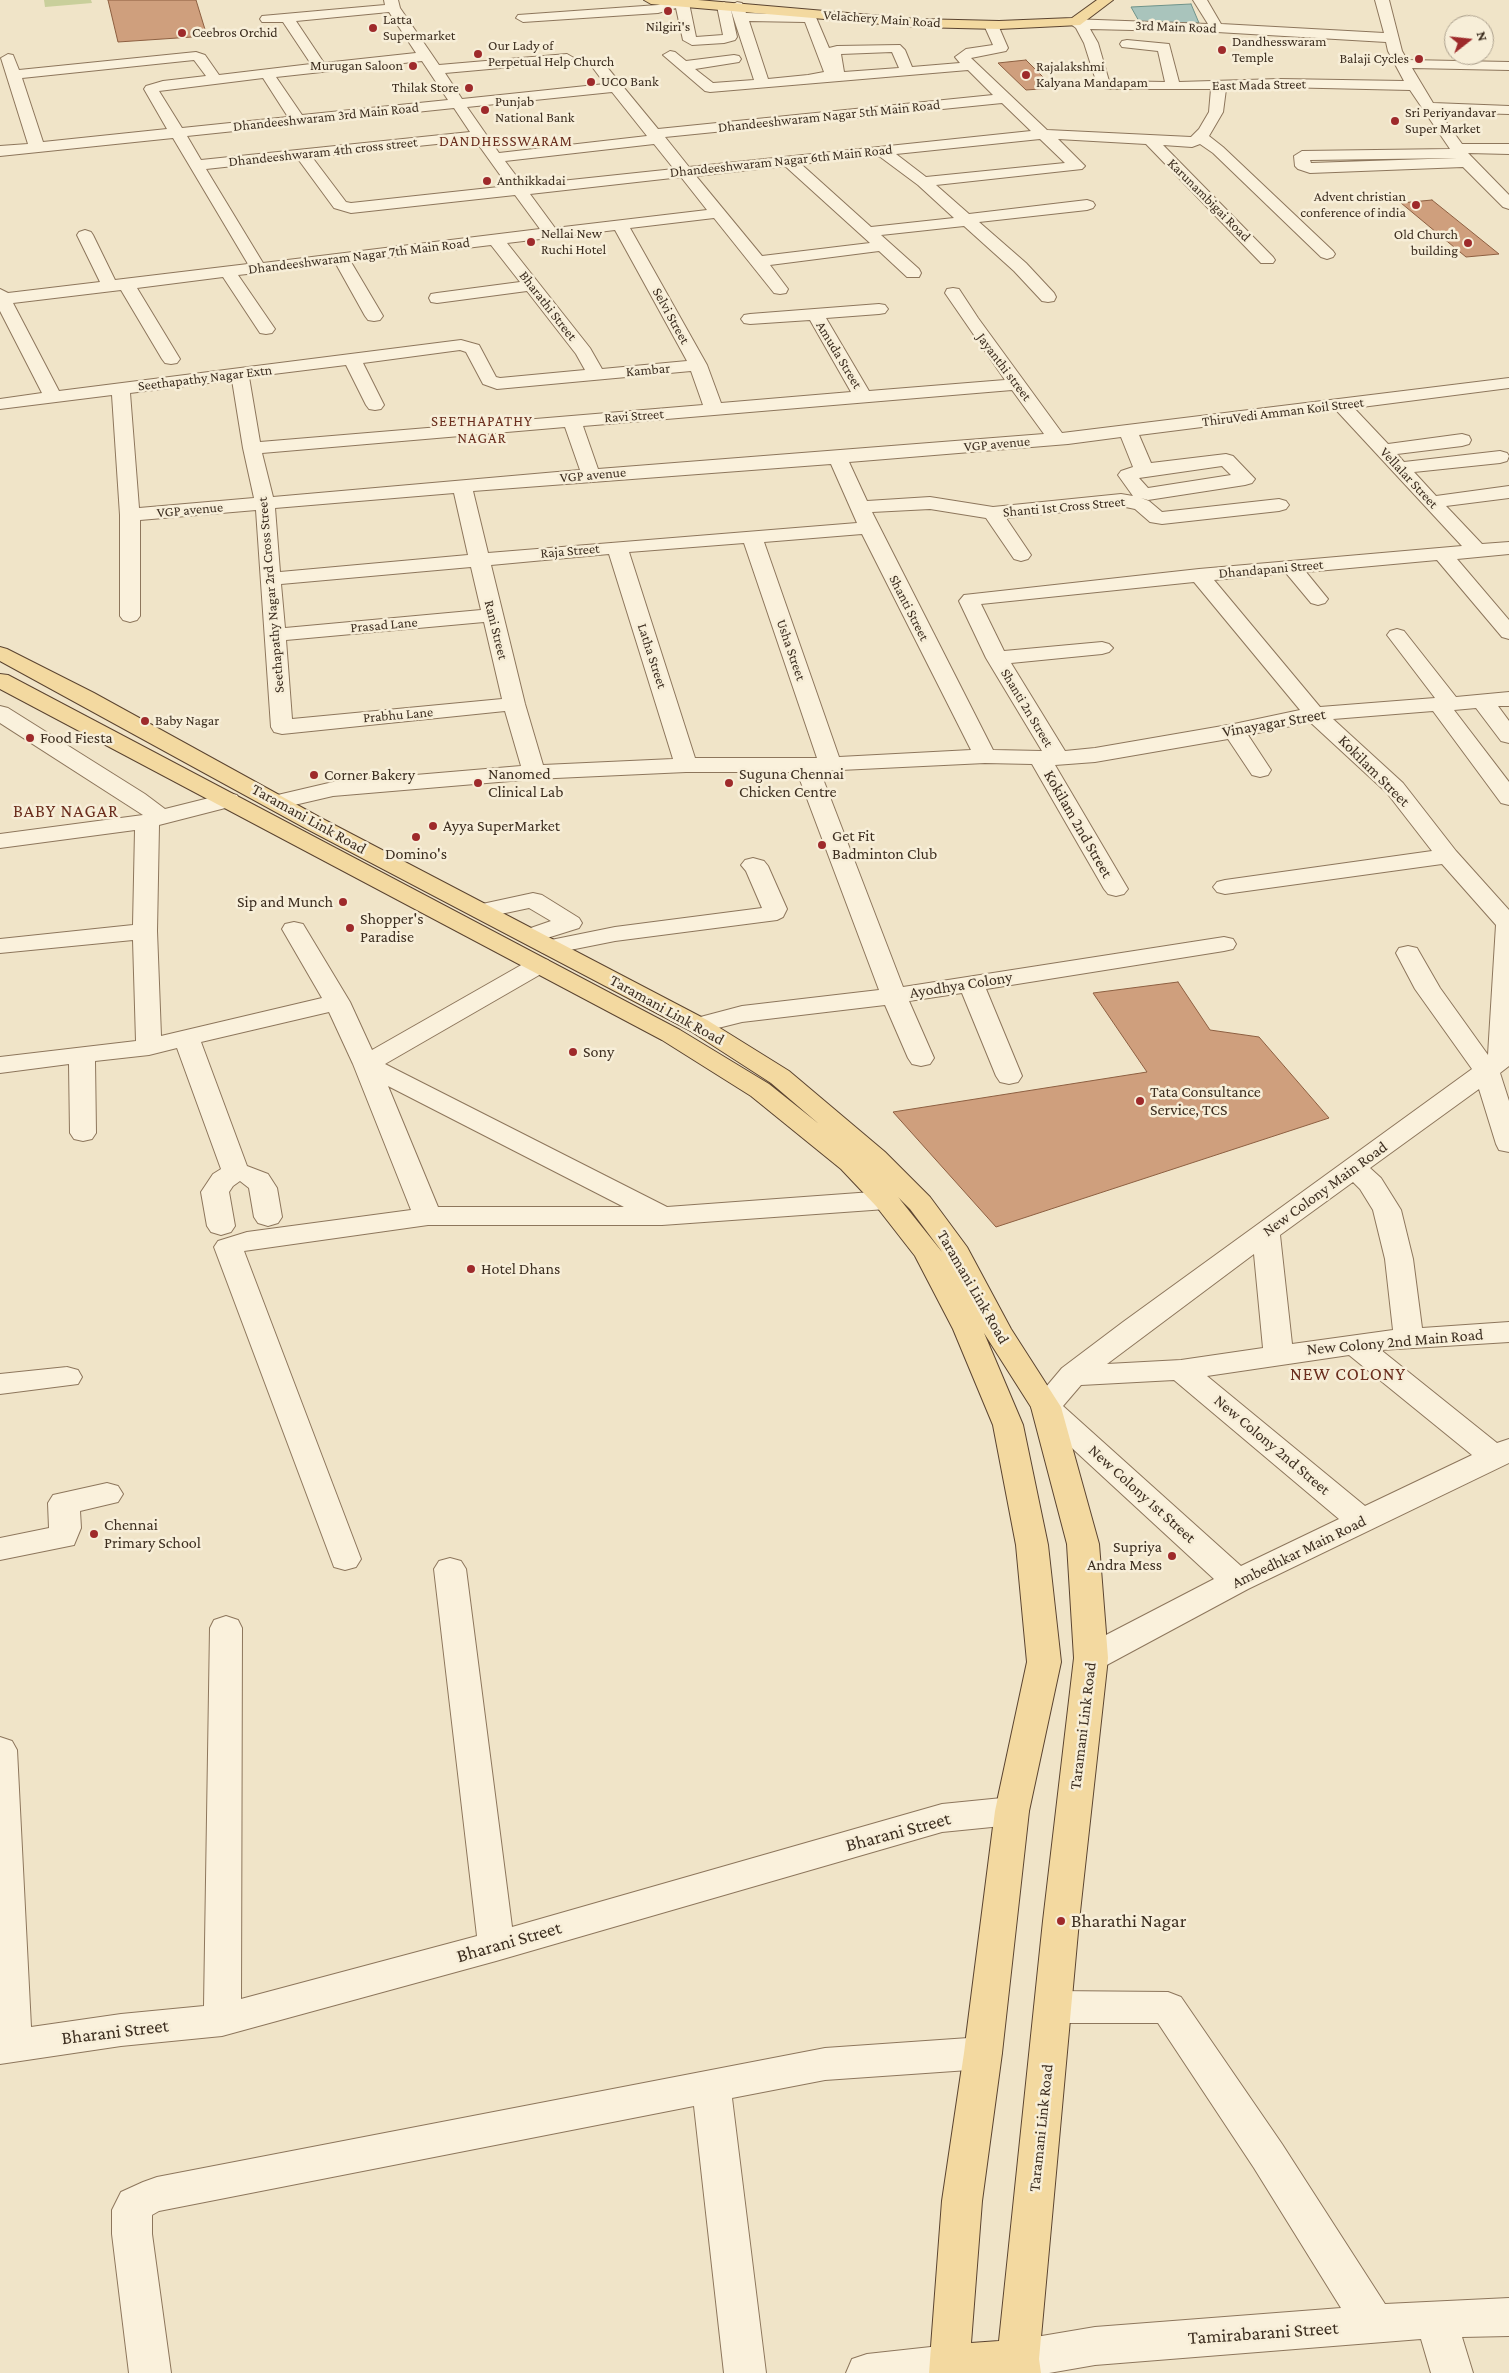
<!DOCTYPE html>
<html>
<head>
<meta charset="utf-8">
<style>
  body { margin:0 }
  #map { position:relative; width:1509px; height:2373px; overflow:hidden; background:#f0e4c8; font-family:"Crimson Pro",serif }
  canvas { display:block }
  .north { position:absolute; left:1444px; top:15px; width:50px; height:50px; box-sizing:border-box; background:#f7eed8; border:1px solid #ada18e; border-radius:50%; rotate:74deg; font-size:14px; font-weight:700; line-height:20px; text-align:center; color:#3d2e20 }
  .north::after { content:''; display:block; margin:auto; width:18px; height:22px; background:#9e2a2b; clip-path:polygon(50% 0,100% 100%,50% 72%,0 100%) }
</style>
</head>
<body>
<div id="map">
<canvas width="1509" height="2373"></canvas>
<div class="north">N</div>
</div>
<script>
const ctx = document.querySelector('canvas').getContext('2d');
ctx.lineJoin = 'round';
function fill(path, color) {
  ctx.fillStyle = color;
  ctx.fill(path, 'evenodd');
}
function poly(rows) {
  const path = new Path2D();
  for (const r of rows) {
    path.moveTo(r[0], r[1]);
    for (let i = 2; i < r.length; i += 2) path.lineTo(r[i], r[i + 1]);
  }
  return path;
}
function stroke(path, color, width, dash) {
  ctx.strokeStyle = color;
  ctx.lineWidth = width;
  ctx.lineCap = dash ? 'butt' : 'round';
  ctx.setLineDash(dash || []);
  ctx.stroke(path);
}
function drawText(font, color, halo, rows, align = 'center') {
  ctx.font = font + ' "Crimson Pro",serif';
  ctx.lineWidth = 5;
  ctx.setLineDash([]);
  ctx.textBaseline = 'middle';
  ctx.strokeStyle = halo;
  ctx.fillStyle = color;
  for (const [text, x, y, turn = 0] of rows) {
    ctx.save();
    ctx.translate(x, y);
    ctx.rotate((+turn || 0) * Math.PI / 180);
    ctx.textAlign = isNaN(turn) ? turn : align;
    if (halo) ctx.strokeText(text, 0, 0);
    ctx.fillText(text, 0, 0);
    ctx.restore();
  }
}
fill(poly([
  [44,0,91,0,92,3,45,7]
]), '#c9cf9b');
const water = poly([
  [1191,4,1199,23,1140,23,1131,7,1191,4]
]);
fill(water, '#a9c4bc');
stroke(water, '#6f938a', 1);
const building = poly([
  [108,0,196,0,207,36,118,42,108,0],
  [1026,60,1054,88,1026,90,998,63,1026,60],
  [1432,200,1499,254,1466,257,1401,203,1432,200],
  [1178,982,1210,1030,1259,1037,1329,1118,996,1227,893,1112,1147,1072,1093,993,1178,982]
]);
fill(building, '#cf9f7d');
stroke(building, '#8d5f41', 1);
const minor = poly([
  [384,0,398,0,400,8,439,65,567,54,574,58,567,62,445,73,462,99,605,84,590,64,597,60,602,61,658,129,993,95,968,70,710,92,705,91,663,55,670,51,675,52,686,61,734,55,739,56,741,59,739,62,695,69,713,83,754,80,731,10,737,37,735,40,724,43,692,45,683,40,676,8,658,13,523,22,516,18,518,15,658,5,671,0,686,0,689,3,696,37,723,35,717,6,724,2,730,6,737,2,742,3,746,13,815,15,829,48,837,46,900,45,905,50,912,67,960,63,955,57,966,49,993,45,984,25,991,21,998,25,1008,48,1006,51,971,58,1047,130,1191,137,1199,129,1209,112,1211,89,1109,89,1098,87,1084,43,1076,28,1068,22,1070,19,1208,24,1193,0,1207,0,1221,24,1384,33,1375,0,1389,0,1402,51,1407,60,1509,62,1509,70,1412,68,1433,103,1509,106,1509,114,1439,112,1462,144,1509,144,1509,154,1468,153,1509,195,1509,209,1503,207,1463,167,1310,173,1298,169,1295,166,1294,156,1302,151,1450,149,1410,90,1279,87,1226,89,1223,112,1209,136,1223,147,1333,251,1335,254,1333,257,1327,259,1321,257,1213,153,1200,144,1192,147,1163,145,1273,257,1275,260,1273,263,1261,263,1146,144,1058,139,1085,166,1082,169,936,185,969,214,1087,200,1093,202,1095,205,1093,208,1087,210,979,222,1026,263,1054,293,1056,297,1054,301,1048,302,1042,301,1014,271,964,226,881,235,919,269,921,273,919,277,907,277,879,251,770,265,788,289,786,293,780,294,774,293,714,218,630,228,707,365,721,403,851,392,810,320,750,324,744,323,741,319,744,315,750,314,879,304,885,305,888,309,885,313,879,314,826,318,869,391,1005,380,945,293,947,289,953,288,959,289,978,318,1062,433,1509,378,1509,388,1354,408,1388,444,1462,434,1469,436,1471,440,1469,444,1462,446,1397,454,1404,462,1500,451,1507,453,1509,456,1507,461,1500,463,1414,472,1436,496,1509,486,1509,498,1446,506,1482,544,1509,542,1509,554,1457,559,1509,620,1509,639,1502,637,1437,560,1306,572,1328,599,1325,603,1318,605,1311,603,1286,573,1214,580,1320,707,1435,698,1387,635,1390,631,1397,629,1404,631,1456,697,1509,692,1509,706,1498,706,1509,721,1509,743,1501,741,1476,708,1454,710,1509,782,1509,805,1501,803,1433,711,1333,719,1403,783,1456,851,1509,910,1509,1066,1500,1073,1509,1101,1509,1152,1499,1150,1496,1144,1479,1089,1370,1168,1381,1178,1401,1210,1413,1259,1422,1328,1509,1322,1509,1342,1381,1350,1497,1443,1509,1439,1509,1463,1248,1589,1103,1667,1091,1670,1079,1667,1074,1658,1079,1649,1214,1579,1035,1414,1031,1407,1035,1400,1062,1368,1123,1322,1472,1069,1415,989,1396,953,1399,948,1408,946,1417,948,1440,988,1488,1055,1496,925,1442,864,1225,894,1217,892,1213,887,1217,882,1225,880,1432,851,1387,793,1310,722,1248,735,1271,770,1268,775,1260,777,1252,775,1228,739,1095,762,1055,765,1128,889,1124,894,1116,896,1108,894,1104,889,1032,764,985,763,820,771,903,987,1224,937,1233,939,1236,944,1233,949,1224,951,986,989,1022,1076,1018,1082,1009,1084,1000,1082,996,1076,962,993,909,1001,934,1058,930,1064,921,1066,912,1064,908,1058,885,1005,742,1022,698,1033,689,1030,685,1025,689,1020,742,1006,879,990,797,772,686,772,534,779,333,796,277,809,269,807,266,802,269,797,333,782,521,766,505,711,282,734,274,732,271,727,256,510,140,520,140,616,137,620,130,622,123,620,120,616,120,515,112,395,0,409,0,399,42,393,0,311,0,289,8,293,100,282,77,235,79,232,85,230,91,232,93,235,115,280,248,264,173,138,0,156,0,146,28,144,1,58,8,54,13,55,19,70,196,52,205,55,219,75,311,64,283,22,262,22,260,19,262,16,385,5,384,0],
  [389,12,416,53,324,63,296,21,389,12],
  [749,21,805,22,824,72,808,75,768,79,749,21],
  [1090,29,1217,32,1386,42,1388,51,1404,81,1279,79,1179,82,1169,44,1127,40,1122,41,1120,44,1122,47,1158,51,1165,82,1109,81,1098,43,1090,29],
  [892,52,899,68,844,72,841,54,892,52],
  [194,60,206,76,163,81,146,86,144,89,167,129,43,142,22,78,194,60],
  [422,61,448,100,302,115,276,77,422,61],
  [263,78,288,117,182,128,159,91,263,78],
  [612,92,647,136,499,153,467,107,612,92],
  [1002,103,1031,131,689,167,665,137,1002,103],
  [454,108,470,132,201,160,187,136,454,108],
  [1040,139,1065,163,926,177,896,154,1040,139],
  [475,140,508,186,351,203,346,202,312,157,475,140],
  [654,144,674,169,523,185,505,161,654,144],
  [879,156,918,185,954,218,871,227,801,164,879,156],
  [1457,158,1311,163,1310,160,1457,158],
  [298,159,334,208,351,213,515,195,540,229,263,263,206,169,298,159],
  [785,166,870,243,762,256,696,176,785,166],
  [681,177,707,210,555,228,530,194,681,177],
  [615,230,687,361,602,369,590,348,507,243,615,230],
  [491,245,520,282,437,293,431,294,429,298,431,302,437,303,527,291,576,354,585,370,500,378,496,377,479,345,461,340,59,391,13,303,121,290,162,359,165,363,171,364,177,363,180,359,137,288,223,277,260,333,266,334,272,333,275,329,238,275,336,264,365,316,368,320,374,321,380,320,383,316,351,262,491,245],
  [460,350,466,352,483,384,497,389,691,371,703,405,260,442,249,377,346,365,366,405,369,409,375,410,381,409,384,405,363,363,460,350],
  [232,380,243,448,254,498,139,508,130,393,232,380],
  [1012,390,1044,434,598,469,583,426,1012,390],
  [1336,410,1462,546,1199,569,964,595,959,601,986,658,1042,751,993,750,872,512,930,509,986,518,1014,559,1021,561,1028,559,1031,555,1006,518,1121,506,1135,509,1150,522,1162,524,1279,511,1286,509,1289,505,1286,501,1279,499,1162,512,1149,501,1141,498,1148,500,1245,485,1252,483,1255,479,1233,456,1226,454,1151,463,1139,435,1336,410],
  [565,427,580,470,273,497,262,453,565,427],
  [1121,437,1133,467,1121,471,1118,475,1133,496,1121,494,993,507,930,497,867,501,849,462,1068,444,1121,437],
  [831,464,857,523,488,553,473,491,831,464],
  [1222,466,1231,475,1148,488,1139,478,1222,466],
  [454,493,468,555,280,572,275,508,454,493],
  [862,534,971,750,839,757,764,542,862,534],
  [744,543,817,758,695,758,629,552,744,543],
  [609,554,673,759,543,765,525,704,491,565,609,554],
  [471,567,481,610,285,628,281,584,471,567],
  [1194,582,1300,710,1234,724,1095,748,1065,751,1011,663,1102,654,1109,652,1113,648,1109,644,1102,642,1004,651,981,604,1194,582],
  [484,622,502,699,292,719,286,640,484,622],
  [1353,1182,1360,1189,1373,1210,1385,1259,1393,1330,1292,1344,1280,1235,1353,1182],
  [1254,1254,1263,1348,1181,1360,1107,1364,1254,1254],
  [1349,1355,1472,1455,1365,1506,1207,1376,1349,1355],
  [1174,1380,1339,1519,1241,1566,1063,1406,1081,1385,1174,1380],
  [0,706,8,708,145,794,165,809,229,793,237,795,240,800,237,805,159,825,157,931,161,1036,322,998,282,929,285,924,294,922,303,924,306,929,350,1002,372,1050,530,960,539,958,548,960,551,965,548,970,385,1064,667,1207,886,1191,896,1194,900,1200,896,1206,886,1209,662,1225,428,1225,244,1251,361,1559,356,1567,345,1570,334,1567,214,1247,218,1241,247,1232,411,1210,353,1064,329,1012,201,1042,247,1166,268,1174,277,1188,282,1217,278,1223,268,1226,258,1223,254,1217,249,1188,240,1181,233,1186,229,1192,235,1226,231,1232,221,1235,211,1232,207,1226,201,1192,213,1174,221,1169,177,1048,149,1055,95,1061,96,1133,92,1139,83,1141,74,1139,70,1133,69,1064,0,1073,0,1057,136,1041,133,940,0,953,0,939,133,925,135,830,0,848,0,834,143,815,0,723,0,706],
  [388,1086,624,1207,438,1207,388,1086],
  [753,858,764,861,768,866,787,909,783,917,777,920,615,941,550,954,541,952,538,947,541,942,615,927,762,908,746,871,741,865,745,860,753,858],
  [533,893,542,895,579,918,582,923,579,928,531,943,522,941,519,936,522,931,551,921,529,908,482,918,473,916,470,911,473,906,533,893],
  [67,1367,78,1370,82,1377,78,1384,0,1394,0,1374,67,1367],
  [107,1483,118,1486,123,1494,118,1502,80,1511,81,1528,74,1545,0,1560,0,1538,49,1528,48,1503,53,1495,107,1483],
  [450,1558,461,1561,466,1569,512,1927,942,1804,1012,1797,1024,1801,1029,1811,1024,1821,1012,1825,942,1832,496,1961,222,2036,121,2046,0,2064,0,1737,12,1741,17,1750,31,2027,121,2014,204,2006,210,1628,214,1620,226,1616,238,1620,242,1628,241,1999,477,1936,434,1569,439,1561,450,1558],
  [1053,1991,1168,1992,1181,1997,1282,2144,1385,2304,1509,2298,1509,2336,1462,2337,1473,2373,1431,2373,1421,2339,1095,2365,1049,2373,1003,2373,997,2359,1003,2345,1018,2340,1095,2327,1341,2308,1254,2168,1158,2023,1053,2023,1040,2018,1034,2007,1040,1996,1053,1991],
  [983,2037,996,2042,1002,2053,996,2064,983,2069,825,2080,732,2098,766,2373,724,2373,694,2106,159,2211,152,2215,152,2234,171,2373,129,2373,112,2234,112,2210,121,2192,143,2182,157,2177,825,2048,983,2037],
  [949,2345,964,2350,970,2364,966,2373,846,2373,852,2359,867,2354,949,2345]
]);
const major = poly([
  [644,0,698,0,917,19,999,21,1072,18,1097,0,1113,0,1080,25,999,29,917,27,651,4,644,0],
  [0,647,7,649,94,693,321,818,707,1020,789,1071,885,1152,930,1197,967,1247,1011,1329,1061,1407,1099,1544,1108,1658,1079,1921,1039,2359,1041,2373,929,2373,942,2201,964,2053,995,1811,1027,1662,1016,1545,993,1425,953,1329,915,1256,876,1206,841,1169,751,1096,662,1040,0,689,0,674,8,675,680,1030,769,1084,819,1124,771,1083,689,1030,305,828,0,661,0,647],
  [898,1197,910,1209,940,1249,942,1252,898,1197],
  [984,1333,1031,1407,1067,1544,1074,1658,1043,1921,999,2341,971,2343,982,2201,1002,2053,1029,1811,1061,1662,1048,1545,1023,1425,984,1333]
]);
stroke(minor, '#8d765c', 2);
stroke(major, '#5b4430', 2);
fill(minor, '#faf1dc');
fill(major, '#f3d9a0');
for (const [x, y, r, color] of [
  [668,11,5,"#9e2a2b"],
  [373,28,5,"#9e2a2b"],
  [182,33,5,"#9e2a2b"],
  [1222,50,5,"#9e2a2b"],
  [478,54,5,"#9e2a2b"],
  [1419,59,5,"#9e2a2b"],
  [413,66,5,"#9e2a2b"],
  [1026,75,5,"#9e2a2b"],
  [591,82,5,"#9e2a2b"],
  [469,88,5,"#9e2a2b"],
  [485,110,5,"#9e2a2b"],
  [1395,121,5,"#9e2a2b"],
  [487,181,5,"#9e2a2b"],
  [1416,205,5,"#9e2a2b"],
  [531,242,5,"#9e2a2b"],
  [1468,243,5,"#9e2a2b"],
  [145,721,5,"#9e2a2b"],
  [30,738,5,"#9e2a2b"],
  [314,775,5,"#9e2a2b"],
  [478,783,5,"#9e2a2b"],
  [729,783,5,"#9e2a2b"],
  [433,826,5,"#9e2a2b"],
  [416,837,5,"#9e2a2b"],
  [822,845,5,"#9e2a2b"],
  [343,902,5,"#9e2a2b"],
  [350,928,5,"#9e2a2b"],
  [573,1052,5,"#9e2a2b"],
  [1140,1101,5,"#9e2a2b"],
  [471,1269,5,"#9e2a2b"],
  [94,1534,5,"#9e2a2b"],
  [1172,1556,5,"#9e2a2b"],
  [1061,1921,5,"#9e2a2b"]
]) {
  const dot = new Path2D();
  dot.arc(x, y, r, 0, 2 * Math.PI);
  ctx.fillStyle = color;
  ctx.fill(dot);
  stroke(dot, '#f7eed8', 2);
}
drawText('14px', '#3d2e20', '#f7eed8', [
  ["Velachery Main Road",882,19,4],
  ["3rd Main Road",1176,27,2],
  ["East Mada Street",1259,85,-1],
  ["Dhandeeshwaram Nagar 5th Main Road",829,116,-6],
  ["Dhandeeshwaram 3rd Main Road",326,117,-6],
  ["Dhandeeshwaram 4th cross street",323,152,-6],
  ["Dhandeeshwaram Nagar 6th Main Road",781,161,-6],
  ["Karunambigai Road",1209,200,45],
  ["Dhandeeshwaram Nagar 7th Main Road",359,256,-7],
  ["Bharathi Street",548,306,52],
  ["Selvi Street",671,316,61],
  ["Amuda Street",839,355,59],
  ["Jayanthi street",1004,367,53],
  ["Kambar",648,370,-5],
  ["Seethapathy Nagar Extn",205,378,-7],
  ["ThiruVedi Amman Koil Street",1283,412,-7],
  ["Ravi Street",634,416,-4],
  ["VGP avenue",997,444,-5],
  ["VGP avenue",593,475,-5],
  ["Vellalar Street",1409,478,47],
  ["Shanti 1st Cross Street",1064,507,-5],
  ["VGP avenue",190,510,-5],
  ["Raja Street",570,551,-5],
  ["Dhandapani Street",1271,569,-5],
  ["Seethapathy Nagar 2rd Cross Street",271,595,-95],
  ["Shanti Street",909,608,63],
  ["Prasad Lane",384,625,-5],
  ["Rani Street",496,630,76],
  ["Usha Street",791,650,71],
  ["Latha Street",652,656,72],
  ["Shanti 2n Street",1027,708,59],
  ["Prabhu Lane",398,715,-5]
]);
drawText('14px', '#3d2e20', '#f7eed8', [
  ["Latta",383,20],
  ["Supermarket",383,36],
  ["Nilgiri's",668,27,"center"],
  ["Ceebros Orchid",192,33],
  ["Dandhesswaram",1232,42],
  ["Temple",1232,58],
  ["Our Lady of",488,46],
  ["Perpetual Help Church",488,62],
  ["Balaji Cycles",1409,59,"right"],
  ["Murugan Saloon",403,66,"right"],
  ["Rajalakshmi",1036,67],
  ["Kalyana Mandapam",1036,83],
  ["UCO Bank",601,82],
  ["Thilak Store",459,88,"right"],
  ["Punjab",495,102],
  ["National Bank",495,118],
  ["Sri Periyandavar",1405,113],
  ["Super Market",1405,129],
  ["Anthikkadai",497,181],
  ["Advent christian",1406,197,"right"],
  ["conference of india",1406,213,"right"],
  ["Nellai New",541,234],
  ["Ruchi Hotel",541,250],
  ["Old Church",1458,235,"right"],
  ["building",1458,251,"right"],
  ["Baby Nagar",155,721]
], 'left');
ctx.letterSpacing = '1px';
drawText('15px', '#6b2e1e', '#f7eed8', [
  ["DANDHESSWARAM",506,141],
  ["SEETHAPATHY",482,421],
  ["NAGAR",482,438]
]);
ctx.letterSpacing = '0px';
drawText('16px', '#3d2e20', '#f7eed8', [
  ["Vinayagar Street",1274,723,-10],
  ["Kokilam Street",1374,771,45],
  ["Taramani Link Road",309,819,29],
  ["Kokilam 2nd Street",1078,824,60],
  ["Ayodhya Colony",961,985,-9],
  ["Taramani Link Road",667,1010,29],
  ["New Colony Main Road",1325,1189,-36],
  ["Taramani Link Road",973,1287,60],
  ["New Colony 2nd Main Road",1395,1342,-5],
  ["New Colony 2nd Street",1272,1445,40],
  ["New Colony 1st Street",1142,1494,42],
  ["Ambedhkar Main Road",1299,1552,-26],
  ["Taramani Link Road",1083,1726,-83],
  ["Taramani Link Road",1041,2128,-84]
]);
drawText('16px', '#3d2e20', '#f7eed8', [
  ["Food Fiesta",40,738],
  ["Nanomed",488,774],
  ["Clinical Lab",488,792],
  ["Suguna Chennai",739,774],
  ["Chicken Centre",739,792],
  ["Corner Bakery",324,775],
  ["Ayya SuperMarket",443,826],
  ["Get Fit",832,836],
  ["Badminton Club",832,854],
  ["Domino's",416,854,"center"],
  ["Sip and Munch",333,902,"right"],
  ["Shopper's",360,919],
  ["Paradise",360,937],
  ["Sony",583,1052],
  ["Tata Consultance",1150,1092],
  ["Service, TCS",1150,1110],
  ["Hotel Dhans",481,1269],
  ["Chennai",104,1525],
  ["Primary School",104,1543],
  ["Supriya",1162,1547,"right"],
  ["Andra Mess",1162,1565,"right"]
], 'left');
ctx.letterSpacing = '1px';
drawText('18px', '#6b2e1e', '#f7eed8', [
  ["BABY NAGAR",66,811],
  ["NEW COLONY",1348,1374]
]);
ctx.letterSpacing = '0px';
drawText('19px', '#3d2e20', '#f7eed8', [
  ["Bharani Street",898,1832,-15],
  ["Bharani Street",509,1942,-16],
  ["Bharani Street",115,2032,-7],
  ["Tamirabarani Street",1263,2333,-4]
]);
drawText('19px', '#3d2e20', '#f7eed8', [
  ["Bharathi Nagar",1071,1921]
], 'left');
</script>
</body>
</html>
